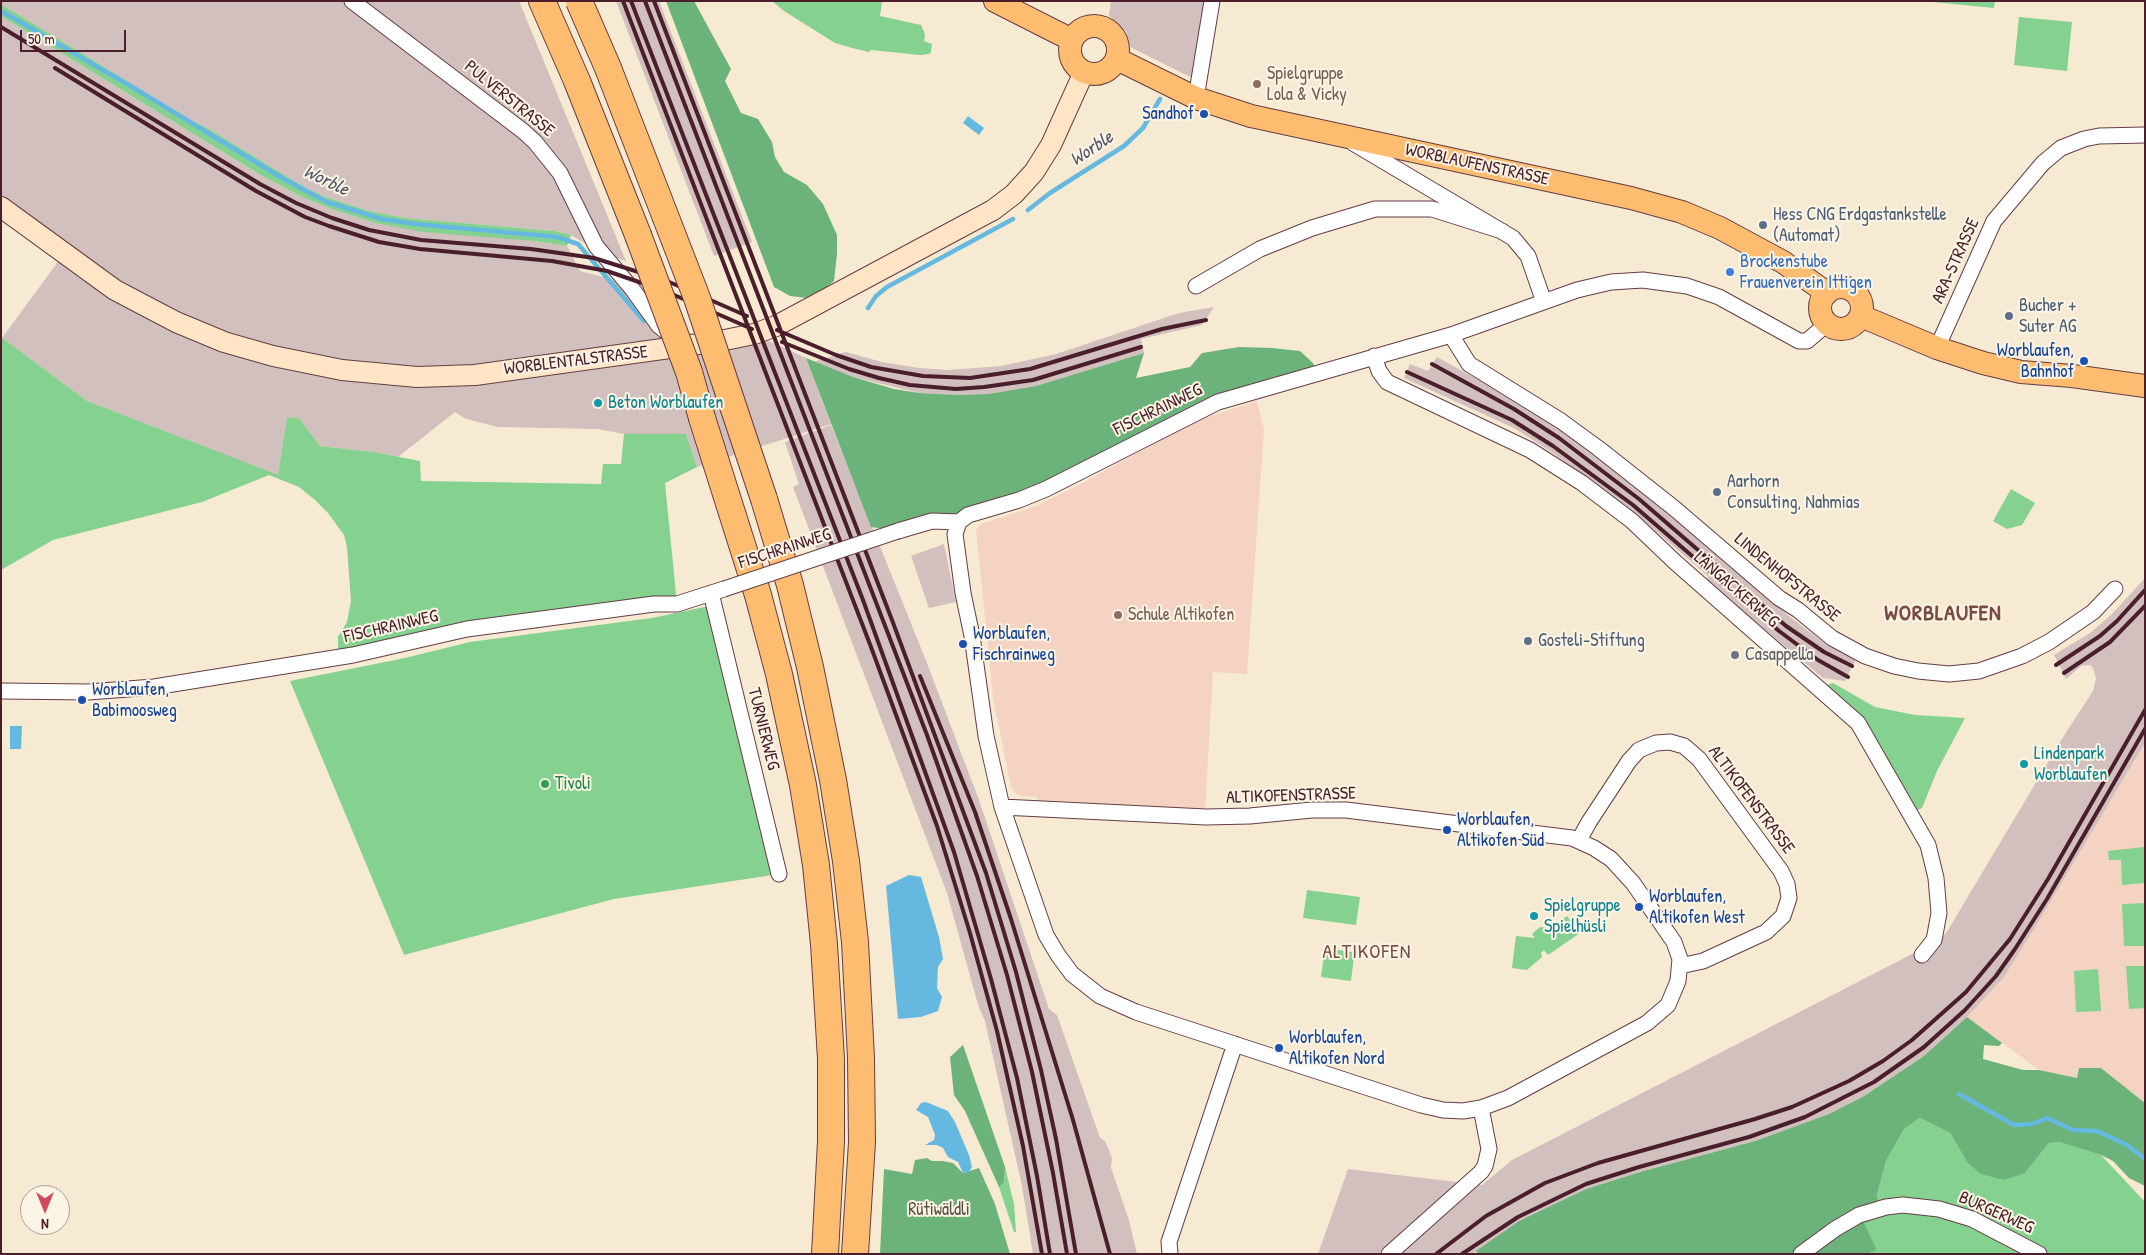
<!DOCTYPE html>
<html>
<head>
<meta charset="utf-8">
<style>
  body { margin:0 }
  #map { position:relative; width:2146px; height:1255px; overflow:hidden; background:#f7ead3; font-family:"Patrick Hand",sans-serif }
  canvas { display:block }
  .frame { position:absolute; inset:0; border:2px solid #4a1f2b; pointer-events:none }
  .north { position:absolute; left:20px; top:1185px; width:50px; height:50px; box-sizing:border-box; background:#fcf5e5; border:1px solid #b59f9b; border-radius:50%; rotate:180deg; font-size:14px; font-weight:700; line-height:20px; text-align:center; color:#4a1f2b }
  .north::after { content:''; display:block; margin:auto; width:18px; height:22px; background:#d1495b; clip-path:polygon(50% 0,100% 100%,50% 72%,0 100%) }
  .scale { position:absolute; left:20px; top:30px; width:106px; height:22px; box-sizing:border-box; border:2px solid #4a1f2b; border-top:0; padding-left:6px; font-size:15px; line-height:18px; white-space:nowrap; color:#4a1f2b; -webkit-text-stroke:4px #fcf5e5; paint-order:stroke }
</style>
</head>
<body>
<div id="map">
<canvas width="2146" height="1255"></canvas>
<div class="frame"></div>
<div class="north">N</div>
<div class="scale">50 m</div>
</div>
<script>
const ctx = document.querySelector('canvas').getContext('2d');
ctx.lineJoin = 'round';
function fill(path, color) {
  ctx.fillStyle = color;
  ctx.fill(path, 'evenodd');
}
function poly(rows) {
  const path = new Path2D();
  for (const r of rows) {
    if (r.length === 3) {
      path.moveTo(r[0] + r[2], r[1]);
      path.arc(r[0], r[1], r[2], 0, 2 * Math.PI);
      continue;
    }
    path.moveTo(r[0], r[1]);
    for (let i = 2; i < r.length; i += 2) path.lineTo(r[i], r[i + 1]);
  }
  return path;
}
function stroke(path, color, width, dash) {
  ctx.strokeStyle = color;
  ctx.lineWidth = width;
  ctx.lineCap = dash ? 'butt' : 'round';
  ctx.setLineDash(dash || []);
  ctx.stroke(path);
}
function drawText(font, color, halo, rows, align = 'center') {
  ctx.font = font + ' "Patrick Hand",sans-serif';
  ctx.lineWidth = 4;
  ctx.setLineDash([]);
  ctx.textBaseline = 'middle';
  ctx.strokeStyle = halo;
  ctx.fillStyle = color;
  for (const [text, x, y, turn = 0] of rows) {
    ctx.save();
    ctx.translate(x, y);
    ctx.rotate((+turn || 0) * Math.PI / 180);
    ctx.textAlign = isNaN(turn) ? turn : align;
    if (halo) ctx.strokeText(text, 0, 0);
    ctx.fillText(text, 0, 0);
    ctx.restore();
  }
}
fill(poly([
  [1257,401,1264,430,1247,674,1213,672,1205,811,1037,802,1037,797,1020,796,1015,793,1011,787,993,698,976,529,981,524,1036,506,1069,490,1198,420],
  [2145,743,2145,1103,2101,1068,2077,1078,2039,1070,1967,1017,2004,977,2036,926]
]), '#f5d3c2');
fill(poly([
  [1,1,519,1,626,261,599,252,571,235,555,231,405,218,369,211,323,196,304,187,209,129,194,122,1,4],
  [616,1,659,1,752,242,714,256],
  [1111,1,1209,1,1192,78,1130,47,1126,31,1109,16],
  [1,16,259,174,302,197,334,210,375,223,533,241,567,246,580,271,635,285,684,347,754,334,806,358,831,424,697,467,686,434,624,434,597,429,498,427,466,419,455,412,398,457,373,452,320,446,299,418,287,417,278,476,87,401,2,338,68,248,1,198],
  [1214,307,1202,325,1141,339,1144,353,1036,386,988,394,958,395,919,393,853,377,813,362,846,352,882,362,919,368,948,370,1001,366,1056,354,1179,313],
  [1437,357,1477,379,1564,432,1644,493,1790,617,1827,645,1856,659,1845,681,1823,678,1706,581,1708,576,1630,509,1550,451,1514,428,1404,378,1410,364,1428,371],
  [831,425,925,658,979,800,1049,1009,1057,1015,1100,1138,1105,1141,1112,1158,1111,1168,1129,1220,1137,1254,1033,1254,1022,1186,985,1021,979,1008,947,893,793,487,799,484,785,442],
  [944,544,956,602,929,608,911,556],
  [2145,578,2145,743,2036,926,2004,977,1967,1017,1924,1056,1864,1096,1829,1114,1755,1141,1640,1172,1586,1189,1519,1221,1473,1254,1318,1254,1348,1169,1482,1185,1512,1160,1918,951,1927,958,1948,930,2065,734,2093,691,2096,678,2093,668,2090,665,2081,666,2066,679,2054,655,2090,633,2112,614]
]), '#d1c0bd');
fill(poly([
  [772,1,882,1,880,16,921,25,925,34,924,41,932,44,931,52,929,54,920,55,871,50,869,52,852,48,835,43,784,11],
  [1923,1,1995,1,1994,8],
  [1,4,194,122,209,129,304,187,323,196,369,211,405,218,555,231,571,235,567,246,533,241,423,232,375,223,334,210,302,197,259,174,1,16],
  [2019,17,2072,22,2067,71,2014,65],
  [1,337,87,401,278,475,287,417,299,418,320,446,373,452,420,461,421,481,601,484,603,464,621,464,624,434,686,434,697,467,665,483,677,604,654,604,338,658,338,637,347,622,351,601,347,547,344,535,328,513,315,500,299,487,269,475,202,502,53,540,1,570],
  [2011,489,2035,503,2022,525,2007,529,1993,521],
  [714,605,779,874,614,899,404,955,290,681,405,658,470,642,652,618],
  [1833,683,1875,707,1915,715,1965,718,1937,771,1922,808,1910,814,1858,723,1819,687],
  [2144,847,2145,883,2122,885,2121,860,2109,860,2108,851],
  [1307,890,1360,897,1356,925,1303,918],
  [2145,903,2145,946,2124,946,2122,904],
  [1567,916,1580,933,1548,955,1544,950,1541,953,1542,957,1527,970,1512,968,1516,936,1535,938,1532,934,1540,927,1549,928],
  [1325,948,1352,952,1354,956,1351,981,1321,977],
  [2126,966,2145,966,2145,1008,2129,1009],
  [2098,969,2101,1011,2076,1012,2074,971],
  [1920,1118,1950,1133,1967,1162,2025,1173,2049,1143,2059,1142,2101,1155,2145,1202,2145,1254,2047,1254,1989,1222,1879,1204,1877,1195,1886,1161,1904,1129],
  [1005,1167,1014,1204,1016,1232,1014,1232,999,1187,1004,1183],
  [1920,1206,2039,1254,1868,1254,1877,1250,1859,1215]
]), '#84d190');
fill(poly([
  [666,1,694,1,731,69,725,81,741,113,758,119,772,142,775,157,784,172,807,185,823,204,837,235,837,254,834,281,824,289,806,298,790,296,774,287],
  [1239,347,1272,348,1300,351,1313,363,1317,372,1255,391,1046,489,898,531,871,527,806,358,853,377,894,389,919,393,958,395,988,394,1036,386,1144,353,1136,378,1190,367,1202,353],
  [1967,1017,2002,1043,1999,1046,1984,1045,1983,1059,2023,1070,2039,1070,2077,1078,2079,1068,2101,1068,2145,1103,2145,1186,2129,1178,2113,1161,2101,1155,2059,1142,2049,1143,2025,1173,2004,1180,1981,1174,1967,1162,1950,1133,1920,1118,1904,1129,1886,1161,1877,1195,1879,1204,1860,1215,1877,1250,1868,1254,1478,1254,1476,1251,1519,1221,1586,1189,1640,1172,1755,1141,1829,1114,1864,1096,1924,1056],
  [963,1045,1005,1167,1004,1183,999,1187,965,1111,954,1095,950,1057],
  [927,1158,932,1161,942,1161,953,1163,963,1173,979,1168,995,1204,1010,1254,880,1254,884,1169,912,1174,915,1160]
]), '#6bb37a');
fill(poly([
  [968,116,984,128,979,135,963,123],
  [10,726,22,726,21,749,10,749],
  [909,875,921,877,939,937,943,959,938,967,937,988,942,997,938,1011,921,1017,898,1019,886,886],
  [926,1102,948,1111,955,1122,969,1155,972,1167,969,1172,963,1173,958,1162,948,1157,943,1148,937,1145,925,1145,934,1140,935,1135,928,1117,916,1110,921,1103]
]), '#65b9e1');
stroke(poly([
  [1,11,134,88,282,178,327,202,382,219,415,224,557,237,578,244,644,321],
  [1028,210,1050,193,1124,146,1143,128,1160,99],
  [868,308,876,296,887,287,1013,219],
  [1959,1094,2014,1125,2032,1124,2047,1118,2073,1130,2097,1131,2127,1145,2145,1159]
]), '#65b9e1', 4.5);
const street = poly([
  [352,1,523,131,535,142,560,173,596,246,633,290,659,326,670,335],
  [1196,98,1212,1],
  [1353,143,1513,238,1528,256,1544,302],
  [1196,286,1260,249,1312,228,1375,209,1432,209,1502,231],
  [1451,335,1469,364,1561,421,1598,448,1674,508,1779,598,1798,610,1832,638,1865,656,1894,666,1918,671,1949,674,1979,671,2022,656,2049,642,2093,612,2115,589],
  [1937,348,1994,221,2043,163,2061,148,2084,139,2099,136,2145,135],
  [1374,356,1379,371,1387,382,1530,450,1582,483,1632,521,1675,562,1858,723,1928,845,1936,878,1939,913,1934,940,1922,955],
  [959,522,955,534,963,593,972,636,986,736,1002,807,1046,935,1058,955,1072,974,1100,996,1136,1012,1421,1105,1443,1110,1463,1111,1481,1108,1508,1098,1647,1023,1668,1005,1678,981,1680,959,1674,942,1633,883,1611,859,1594,848,1572,838,1346,810,1312,810,1250,816,1206,817,1002,807],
  [898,531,932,521,959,522,968,515,1019,500,1046,489,1218,402,1451,335,1577,290,1611,282,1643,280,1687,286,1719,297,1799,341,1807,341,1828,323],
  [711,593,779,874],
  [1,691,88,692,154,687,353,655,467,629,654,604,677,604,724,589],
  [1579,840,1589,822,1629,761,1639,750,1656,743,1670,742,1684,746,1699,759,1781,871,1787,884,1789,898,1783,916,1766,932,1703,961,1680,966],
  [1170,1254,1169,1242,1235,1044],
  [1389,1254,1481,1172,1485,1166,1489,1149,1481,1108],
  [1801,1254,1835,1229,1859,1215,1886,1207,1903,1205,1939,1209,1972,1219,2039,1254]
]);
const secondary = poly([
  [1,207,115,290,176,322,224,342,273,356,342,370,417,377,475,375,720,341,754,334,776,326,993,210,1014,194,1034,172,1051,145,1084,72]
]);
const primary = poly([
  [995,1,1072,40],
  [1094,50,24],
  [1117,59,1196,98,1251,116,1631,198,1682,212,1720,228,1783,262,1827,293],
  [1841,308,21],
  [1861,316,1937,348,1983,363,2021,372,2072,376,2145,386]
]);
const highway = poly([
  [542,1,577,81,638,235],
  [702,418,758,595,779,674,803,785,816,865,824,944,831,1059,831,1141,825,1254],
  [764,499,790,585,810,667,833,780,846,861,855,942,861,1058,862,1142,855,1254]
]);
stroke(street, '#643d44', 17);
stroke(secondary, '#643d44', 22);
stroke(primary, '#643d44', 24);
stroke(highway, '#643d44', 28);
stroke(street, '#fff', 15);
stroke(secondary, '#ffe4c6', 20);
stroke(primary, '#febc70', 22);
stroke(highway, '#febc70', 26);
stroke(poly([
  [623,1,871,647,937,826,970,933,997,1031,1023,1146,1042,1254],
  [631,1,863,600,954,852,991,979,1017,1078,1037,1176,1050,1254],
  [645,1,927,735,977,876,1007,975,1032,1072,1053,1173,1067,1254],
  [654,1,892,620,986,873,1016,972,1041,1070,1056,1139,1076,1254],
  [1,27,260,184,296,203,332,218,369,230,421,240,531,249,594,258,667,281,747,316],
  [55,68,256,191,305,217,329,226,379,242,420,249,552,261,607,271,665,291,752,329],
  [777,330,836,355,871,367,923,376,970,378,1030,369,1162,329,1206,320],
  [782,342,849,369,879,378,910,385,956,389,984,387,1033,380,1141,347],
  [1432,364,1514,409,1559,438,1639,499,1786,626,1824,652,1852,666],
  [1407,372,1512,420,1553,446,1633,505,1779,631,1818,660,1848,677],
  [2056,665,2100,636,2117,621,2145,590],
  [2064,673,2110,642,2145,606],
  [920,676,975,812,1011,919,1073,1120,1110,1254],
  [1436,1254,1486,1216,1545,1183,1598,1163,1755,1119,1792,1107,1849,1081,1883,1061,1912,1040,1966,992,2010,939,2048,879,2145,710],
  [1462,1254,1518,1217,1586,1184,1639,1167,1749,1137,1805,1117,1874,1082,1924,1047,1965,1010,1996,976,2015,949,2047,899,2145,729]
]), '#4a1f2b', 4);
const streetBridge = poly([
  [724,589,898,531]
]);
const highwayBridge = poly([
  [579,1,608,68,697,298,764,499],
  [638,235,689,372,702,418]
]);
stroke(streetBridge, '#643d44', 17, []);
stroke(highwayBridge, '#643d44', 28, []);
stroke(streetBridge, '#fff', 15);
stroke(highwayBridge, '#febc70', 26);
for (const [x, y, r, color] of [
  [1257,84,5,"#8d6e63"],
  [1204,114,5,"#1a4fb4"],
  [1763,225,5,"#5c6f8a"],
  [1730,272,5,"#3f7fe0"],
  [2009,316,5,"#5c6f8a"],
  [2084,361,5,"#1a4fb4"],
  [598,403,5,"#0f9aa8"],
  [1717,492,5,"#5c6f8a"],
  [1118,615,5,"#8d6e63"],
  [1528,641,5,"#5c6f8a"],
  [963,644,5,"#1a4fb4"],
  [1735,655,5,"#6b7280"],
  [82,700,5,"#1a4fb4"],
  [2024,764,5,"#0f9aa8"],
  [545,784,5,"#2e9e5b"],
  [1447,830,5,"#1a4fb4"],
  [1639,907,5,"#1a4fb4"],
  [1534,916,5,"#0f9aa8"],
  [1279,1048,5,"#1a4fb4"]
]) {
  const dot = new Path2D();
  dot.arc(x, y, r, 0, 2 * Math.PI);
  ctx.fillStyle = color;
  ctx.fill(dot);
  stroke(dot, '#fcf5e5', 2);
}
drawText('18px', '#785e54', '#fcf5e5', [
  ["Spielgruppe",1267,74],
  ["Lola & Vicky",1267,95],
  ["Schule Altikofen",1128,615]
], 'left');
drawText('18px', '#4a1f2b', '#fcf5e5', [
  ["PULVERSTRASSE",509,99,39],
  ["WORBLAUFENSTRASSE",1477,165,12],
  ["ARA-STRASSE",1956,261,-66],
  ["WORBLENTALSTRASSE",576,361,-7],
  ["FISCHRAINWEG",1158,410,-26],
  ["FISCHRAINWEG",785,549,-18],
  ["LINDENHOFSTRASSE",1787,578,39],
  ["LÄNGACKERWEG",1736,590,41],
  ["FISCHRAINWEG",391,627,-13],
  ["TURNIERWEG",763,729,76],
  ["ALTIKOFENSTRASSE",1291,796,-2],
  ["ALTIKOFENSTRASSE",1751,800,53],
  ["BURGERWEG",1996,1213,24]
]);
drawText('18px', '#164399', '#fcf5e5', [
  ["Sandhof",1194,114,"right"],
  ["Worblaufen,",2074,351,"right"],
  ["Bahnhof",2074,372,"right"],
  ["Worblaufen,",973,634],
  ["Fischrainweg",973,655],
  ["Worblaufen,",92,690],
  ["Babimoosweg",92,711],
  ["Worblaufen,",1457,820],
  ["Altikofen Süd",1457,841],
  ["Worblaufen,",1649,897],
  ["Altikofen West",1649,918],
  ["Worblaufen,",1289,1038],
  ["Altikofen Nord",1289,1059]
], 'left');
drawText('18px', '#4e5e75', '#fcf5e5', [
  ["Hess CNG Erdgastankstelle",1773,215],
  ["(Automat)",1773,236],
  ["Bucher +",2019,306],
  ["Suter AG",2019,327],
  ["Aarhorn",1727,482],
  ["Consulting, Nahmias",1727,503],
  ["Gosteli-Stiftung",1538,641]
], 'left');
drawText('18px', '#366cbe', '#fcf5e5', [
  ["Brockenstube",1740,262],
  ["Frauenverein Ittigen",1740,283]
], 'left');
drawText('18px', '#0d838f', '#fcf5e5', [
  ["Beton Worblaufen",608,403],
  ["Lindenpark",2034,754],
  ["Worblaufen",2034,775],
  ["Spielgruppe",1544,906],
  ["Spielhüsli",1544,927]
], 'left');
drawText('18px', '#5b616d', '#fcf5e5', [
  ["Casappella",1745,655]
], 'left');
drawText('18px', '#27864d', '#fcf5e5', [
  ["Tivoli",555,784]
], 'left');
drawText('18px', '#5b5449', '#fcf5e5', [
  ["Rütiwäldli",939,1210]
]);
drawText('italic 19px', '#53556b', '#fcf5e5', [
  ["Worble",1092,149,-34],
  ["Worble",326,181,26]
]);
ctx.letterSpacing = '1px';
drawText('20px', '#7a4c41', '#fcf5e5', [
  ["ALTIKOFEN",1367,953]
]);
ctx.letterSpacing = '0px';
ctx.letterSpacing = '1px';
drawText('bold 22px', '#7a4c41', '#fcf5e5', [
  ["WORBLAUFEN",1943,614]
]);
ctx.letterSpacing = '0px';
</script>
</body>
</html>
